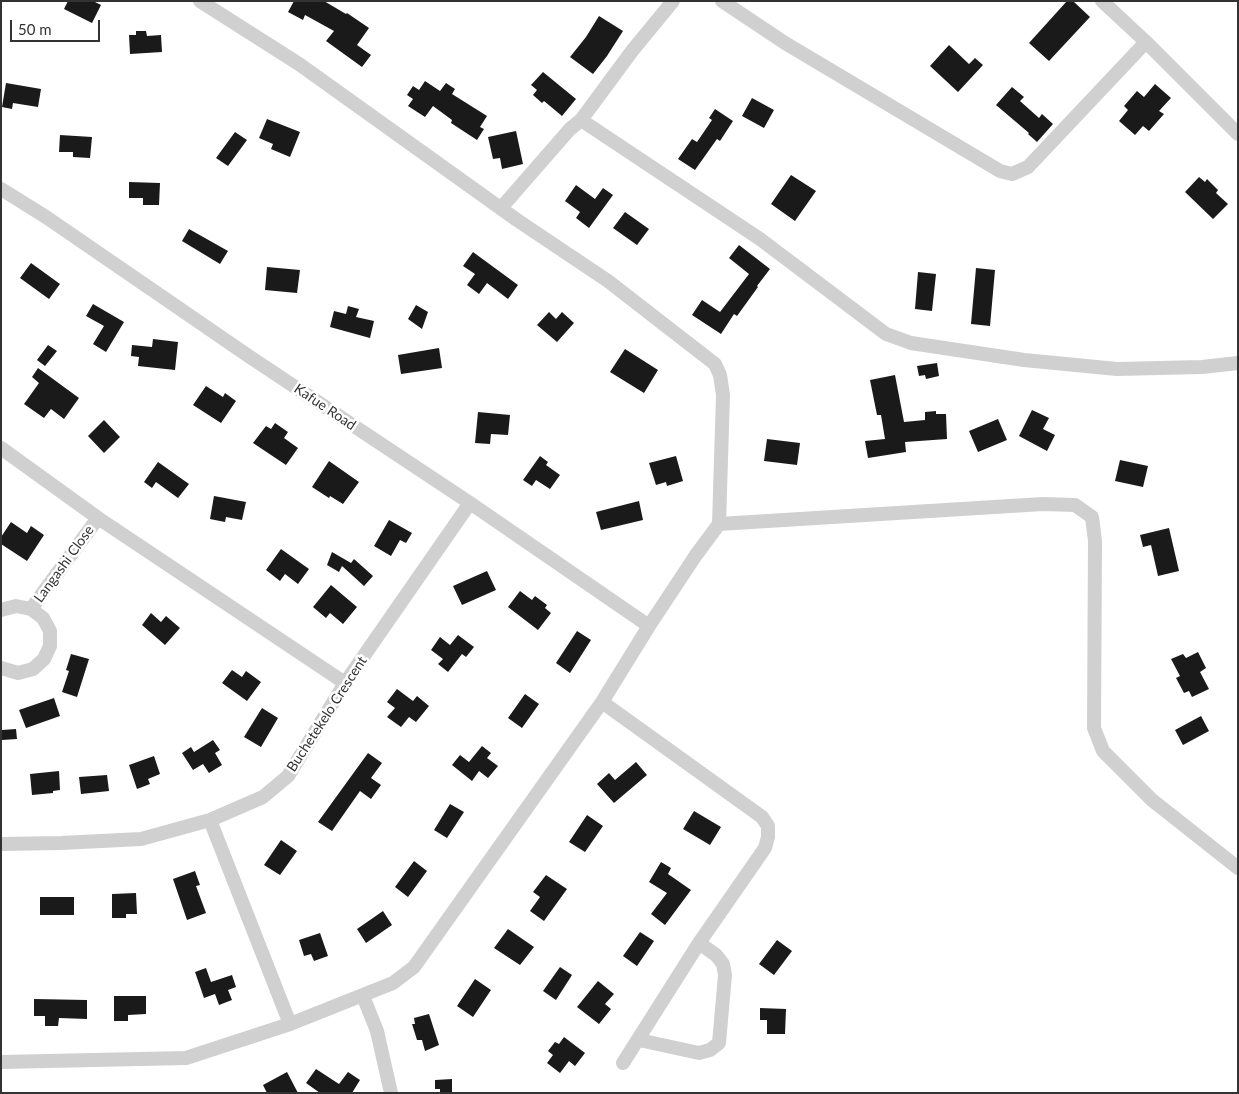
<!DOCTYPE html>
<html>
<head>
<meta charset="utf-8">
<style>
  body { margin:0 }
  #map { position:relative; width:1239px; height:1094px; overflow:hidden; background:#fff; font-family:Lato,sans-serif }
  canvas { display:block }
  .frame { position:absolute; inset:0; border:2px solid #333; pointer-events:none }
  .scale { position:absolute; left:10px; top:20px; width:90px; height:22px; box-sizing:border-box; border:2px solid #333; border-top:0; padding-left:6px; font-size:15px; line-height:18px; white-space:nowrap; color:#333; -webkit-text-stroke:4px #fff; paint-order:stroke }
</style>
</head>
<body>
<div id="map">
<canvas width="1239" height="1094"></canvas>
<div class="frame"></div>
<div class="scale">50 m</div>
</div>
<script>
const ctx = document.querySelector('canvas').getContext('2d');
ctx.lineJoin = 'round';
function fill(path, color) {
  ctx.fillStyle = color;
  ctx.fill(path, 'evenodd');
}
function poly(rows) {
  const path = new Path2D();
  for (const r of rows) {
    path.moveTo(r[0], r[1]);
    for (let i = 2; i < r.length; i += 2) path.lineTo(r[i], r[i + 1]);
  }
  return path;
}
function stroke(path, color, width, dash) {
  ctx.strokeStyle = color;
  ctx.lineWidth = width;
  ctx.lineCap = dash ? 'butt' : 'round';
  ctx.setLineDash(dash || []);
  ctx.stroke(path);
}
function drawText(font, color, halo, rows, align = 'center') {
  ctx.font = font + ' Lato,sans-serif';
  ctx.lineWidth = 5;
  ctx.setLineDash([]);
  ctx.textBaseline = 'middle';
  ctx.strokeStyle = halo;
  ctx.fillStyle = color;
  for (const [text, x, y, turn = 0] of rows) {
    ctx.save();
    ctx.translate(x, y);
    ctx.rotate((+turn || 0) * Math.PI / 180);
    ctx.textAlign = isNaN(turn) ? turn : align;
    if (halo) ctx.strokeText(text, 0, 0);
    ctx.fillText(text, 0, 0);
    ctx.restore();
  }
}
fill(poly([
  [68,1,93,1,101,5,92,23,64,9],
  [294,1,324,1,346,14,347,13,369,28,357,45,371,55,362,67,326,41,334,31,305,15,303,20,288,12],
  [1067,1,1073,1,1090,17,1049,61,1029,43],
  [599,16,623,31,607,56,593,74,570,57,586,37],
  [136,31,146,31,147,36,161,35,162,52,130,54,129,35,136,35],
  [949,45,969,64,975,58,983,65,958,92,930,66],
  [543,72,576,99,562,116,544,101,542,103,533,95,537,90,531,85],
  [425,81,440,91,446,83,455,89,452,94,487,116,480,127,484,129,477,140,451,123,452,120,433,106,425,117,408,106,413,99,407,95,413,86,419,90],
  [6,83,41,89,38,107,13,103,12,109,2,107],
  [1155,84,1171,98,1159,111,1164,114,1149,131,1143,126,1135,135,1119,121,1128,110,1124,106,1137,91,1144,97],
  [1012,87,1024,97,1020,101,1039,118,1042,114,1053,124,1037,142,1028,134,1029,133,996,105],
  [752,98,774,110,764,128,742,116],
  [715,109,733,121,720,141,717,139,695,170,678,159,692,139,697,142,712,120,709,118],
  [267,119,300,132,290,157,271,149,273,144,259,138],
  [516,131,523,164,502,169,500,158,493,159,488,137],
  [235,132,247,140,228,166,216,158],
  [60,135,92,137,90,158,73,157,73,152,59,152],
  [791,175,816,191,795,221,771,204],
  [1199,177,1205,182,1207,179,1218,190,1216,193,1228,204,1213,219,1185,192],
  [129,182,160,183,159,205,143,205,143,198,129,198],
  [576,185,595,199,603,188,613,195,589,228,576,218,580,212,565,201],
  [625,212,649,229,637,245,613,228],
  [189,229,228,251,220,264,182,241],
  [739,245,770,269,757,286,758,287,737,316,734,314,721,334,692,315,702,300,720,312,749,274,729,258],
  [473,252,518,285,508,299,487,283,479,294,467,285,475,274,463,266],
  [31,263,60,284,49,299,20,278],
  [267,267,300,270,297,293,265,290],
  [976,268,995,270,990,326,971,324],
  [918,272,936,274,932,311,915,309],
  [93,304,124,322,106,352,93,344,104,326,86,316],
  [416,305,428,312,422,329,408,319],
  [348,306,359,309,356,317,374,321,370,338,330,327,334,311,346,314],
  [549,312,556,319,562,312,574,323,557,342,537,325],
  [153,339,178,342,175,370,138,366,139,357,131,356,132,345,152,347],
  [48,345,57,351,45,366,37,360],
  [439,348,442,368,401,374,398,355],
  [625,349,658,370,644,393,610,372],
  [937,363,939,376,926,379,925,375,919,376,917,366],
  [38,368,79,398,64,419,51,409,44,418,24,404,39,383,32,377],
  [895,375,904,422,925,420,925,412,936,411,936,414,946,414,947,439,905,442,906,452,868,458,865,441,885,439,881,415,877,415,870,380],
  [206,386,223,397,225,393,236,401,221,423,193,405],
  [1032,410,1049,418,1043,429,1055,435,1047,451,1019,436],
  [478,412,510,415,508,435,491,434,490,444,475,443],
  [998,419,1007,440,978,452,969,431],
  [104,420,120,437,104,453,88,436],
  [275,423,288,432,284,438,298,448,286,465,253,443,266,426,271,429],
  [767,439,800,443,797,465,764,461],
  [540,456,548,462,546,465,560,475,550,489,536,480,532,486,523,480],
  [676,456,683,481,667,486,666,482,656,485,649,463],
  [1120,460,1148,466,1143,487,1115,481],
  [329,461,359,482,343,504,330,496,329,498,312,487],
  [158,462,189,484,178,498,156,482,152,488,144,482],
  [214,496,246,502,242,520,226,517,225,522,210,519],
  [639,501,643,520,601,530,596,512],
  [389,520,412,533,406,543,400,540,391,556,374,546],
  [11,522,27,533,31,526,44,535,27,561,1,544,1,537],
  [1169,528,1179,571,1158,576,1151,545,1143,547,1140,535],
  [281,549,309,569,298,584,285,574,280,581,266,570],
  [332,552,351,563,354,559,373,576,364,586,342,566,339,572,327,565],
  [487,571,496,590,462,605,453,586],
  [331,585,357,607,343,624,330,613,326,618,313,607],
  [520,591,532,600,535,596,547,605,545,608,551,613,538,630,508,607],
  [151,613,161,622,166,616,180,628,165,645,142,625],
  [577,631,591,640,570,673,556,663],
  [458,635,474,647,466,657,462,654,448,672,438,664,443,659,431,650,440,637,450,645],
  [1198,652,1206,668,1200,672,1209,689,1192,697,1189,691,1184,693,1176,678,1180,676,1171,659,1183,654,1186,658],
  [71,654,89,659,77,697,62,692,69,671,66,670],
  [232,670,242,677,246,671,261,682,247,701,222,683],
  [397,689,413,701,417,696,429,706,416,722,409,717,401,727,387,717,395,708,387,702],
  [525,694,539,704,522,728,508,718],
  [54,698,60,716,26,728,19,710],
  [262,708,278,718,261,747,244,737],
  [1201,716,1209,731,1183,745,1175,730],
  [16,729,17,739,2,740,2,730],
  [213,740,220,750,215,753,222,765,209,773,203,764,193,770,182,753,191,747,194,752],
  [482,746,491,753,487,758,498,766,488,778,479,771,472,781,452,765,460,755,469,762],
  [368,753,382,763,371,778,381,785,371,799,360,791,332,831,318,822],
  [154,756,160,774,148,779,150,784,137,789,129,765],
  [636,762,647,775,614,803,597,784,609,773,615,780],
  [59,771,60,790,53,791,53,793,32,795,30,774],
  [107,775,109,791,81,794,79,777],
  [450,804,464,812,447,838,434,830],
  [694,811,721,827,710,845,683,829],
  [587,815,603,826,585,852,569,842],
  [281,840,297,851,280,875,264,865],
  [414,861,427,871,408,897,395,887],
  [661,862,671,868,668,874,691,890,665,925,651,914,667,893,649,882],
  [195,871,200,885,196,886,206,913,187,920,173,879],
  [546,875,567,889,544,921,530,911,540,897,533,892],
  [136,893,137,914,126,914,126,918,112,918,112,894],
  [40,897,74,897,74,915,40,915],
  [383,911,392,925,366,943,357,929],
  [508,929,534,947,520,965,494,948],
  [640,932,654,941,637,966,623,956],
  [320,933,328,956,314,961,311,954,304,956,299,940],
  [777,940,792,951,774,975,759,964],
  [560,967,572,975,556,1000,543,991],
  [206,968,211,982,232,975,236,987,228,990,232,1000,219,1005,215,994,204,998,195,972],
  [475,979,491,990,473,1017,457,1006],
  [598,981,614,994,605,1004,611,1009,599,1024,577,1007],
  [114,996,146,996,146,1014,128,1015,128,1021,114,1021],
  [34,999,87,1000,87,1019,59,1018,58,1026,45,1026,45,1016,34,1016],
  [760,1008,786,1009,785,1034,767,1034,767,1020,760,1020],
  [429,1014,439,1045,425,1051,422,1040,417,1040,412,1024,415,1024,414,1018],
  [564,1037,585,1053,575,1066,569,1061,560,1073,547,1063,553,1055,548,1051,555,1042,559,1044],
  [316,1069,339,1084,348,1072,360,1080,352,1093,320,1093,306,1083],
  [287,1072,298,1093,267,1093,263,1085],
  [452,1079,452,1093,440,1093,440,1089,435,1089,435,1080]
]), '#1a1a1a');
stroke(poly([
  [722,1,785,43,1000,171,1012,174,1028,167,1146,42],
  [1102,1,1146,42,1238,134],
  [581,120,632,51,673,1],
  [1,189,46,217,250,357,470,503,649,626],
  [501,208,570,129,581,120,760,239,886,334,911,343,1024,360,1117,369,1202,367,1238,363],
  [1,448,98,518,345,683],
  [719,524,1043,504,1075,505,1092,517,1095,541,1094,728,1103,751,1152,800,1238,868],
  [31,609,98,518],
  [1,610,16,606,31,609,43,618,50,631,50,646,44,659,33,669,18,673,1,668],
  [602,702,762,817,768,826,768,837,765,848,699,943,623,1063],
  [210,820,290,1024],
  [1,844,61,843,141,839,210,820,263,797,288,776,345,683,470,503],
  [363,996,377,1031,391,1093],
  [639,1040,699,1053,710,1050,719,1043,725,975,723,964,716,955,699,943],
  [1,1062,186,1058,290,1024,393,983,414,967,602,702,649,626,696,555,719,524,723,395,720,375,715,364,608,281,517,220,299,64,200,1]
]), '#d0d0d0', 14);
drawText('14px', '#333', '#fff', [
  ["Kafue Road",325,407,34],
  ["Langashi Close",64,564,-54],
  ["Buchetekelo Crescent",327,714,-57]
]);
</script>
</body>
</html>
